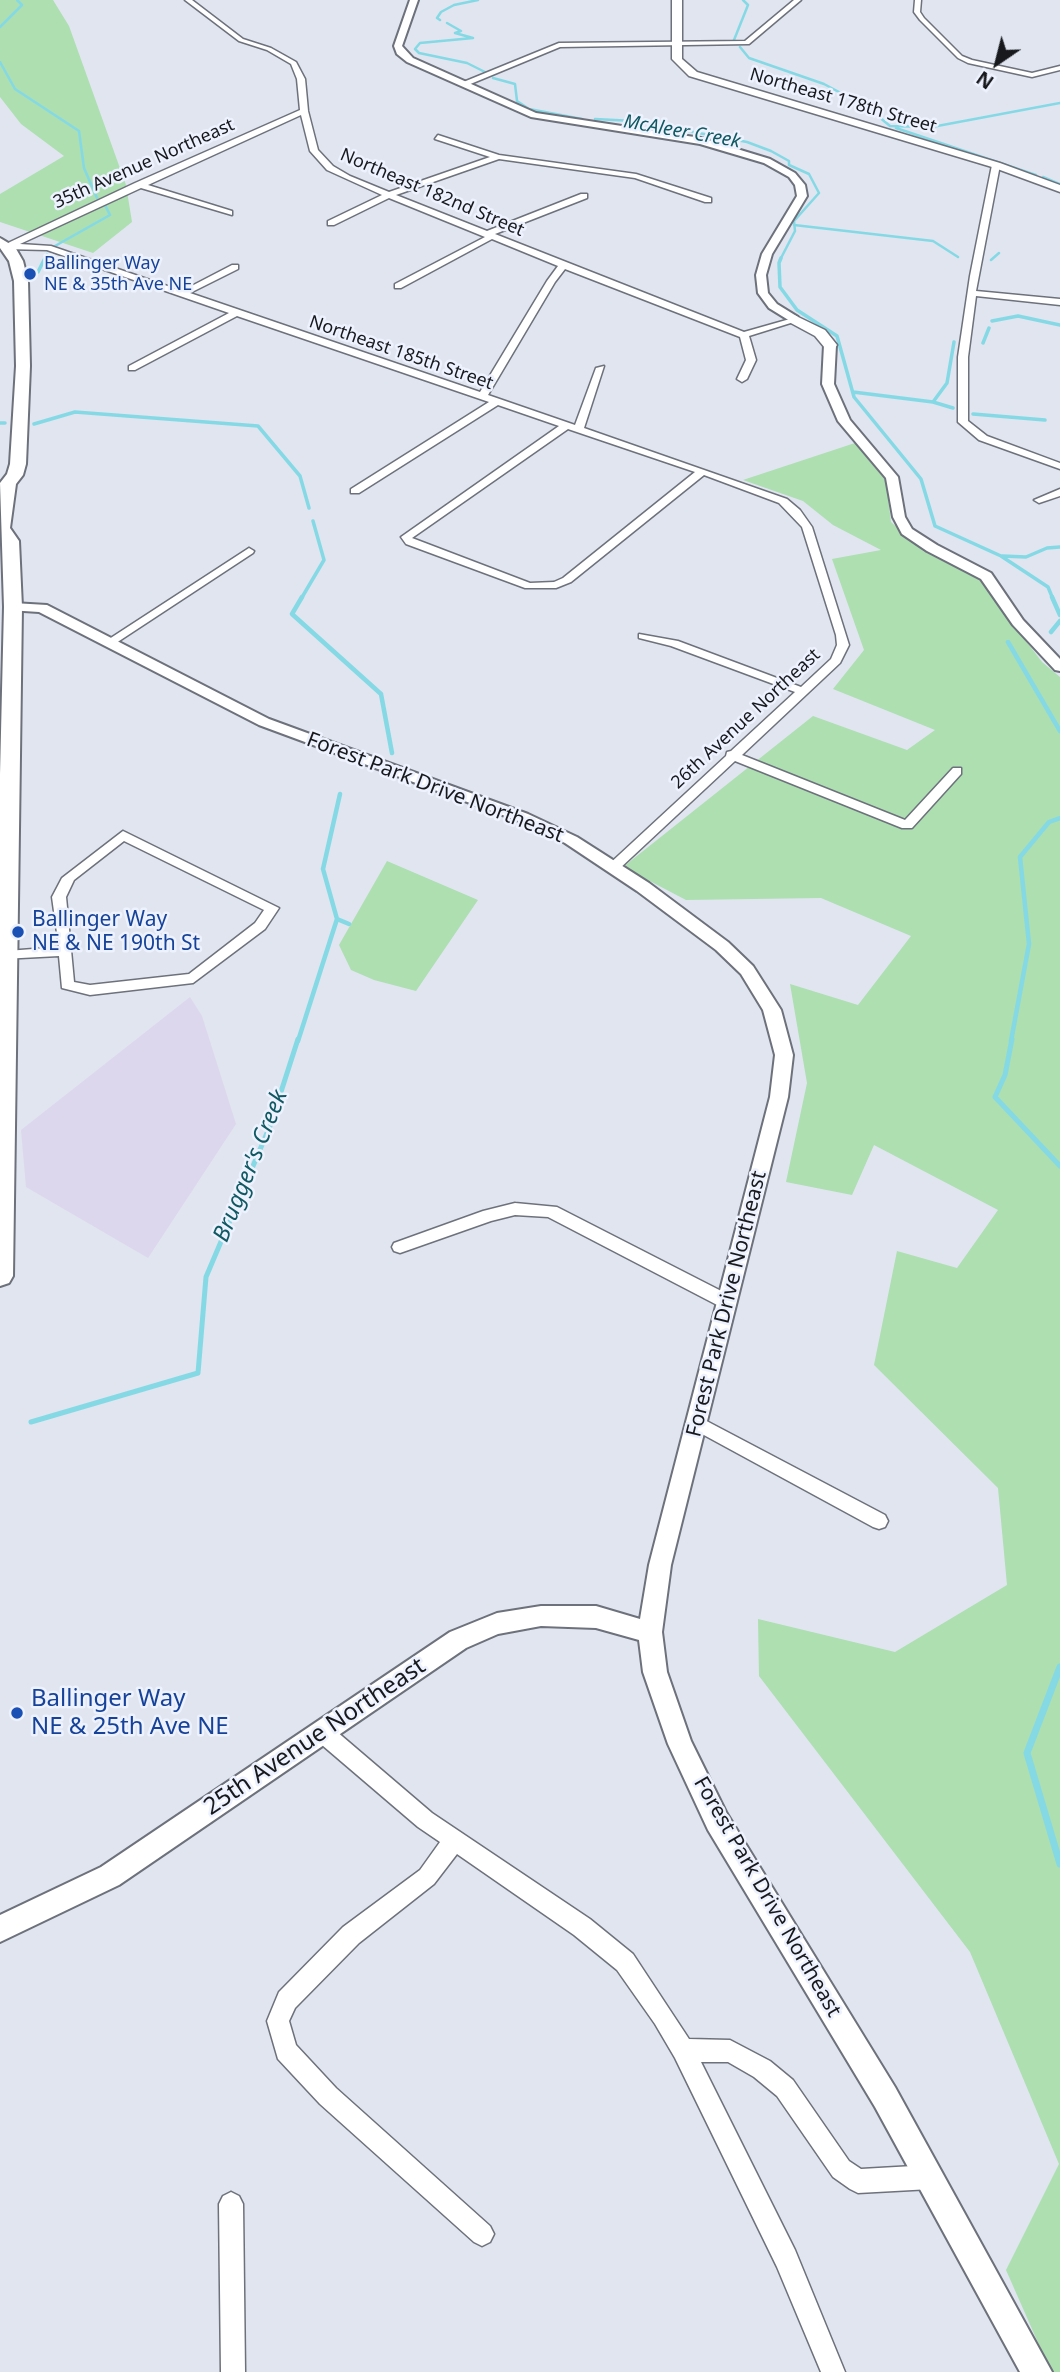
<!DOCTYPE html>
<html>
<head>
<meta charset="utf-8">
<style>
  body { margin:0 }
  #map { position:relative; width:1060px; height:2372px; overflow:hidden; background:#e0e5f0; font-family:"Noto Sans",sans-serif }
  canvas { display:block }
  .north { position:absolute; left:962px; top:28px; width:70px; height:70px; -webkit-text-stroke:5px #edf2fe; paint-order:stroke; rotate:215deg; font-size:19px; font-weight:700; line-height:28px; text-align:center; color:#17191d }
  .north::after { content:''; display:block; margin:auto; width:24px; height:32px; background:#17191d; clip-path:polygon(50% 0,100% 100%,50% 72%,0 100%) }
</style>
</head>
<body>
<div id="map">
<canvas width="1060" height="2372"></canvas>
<div class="north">N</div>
</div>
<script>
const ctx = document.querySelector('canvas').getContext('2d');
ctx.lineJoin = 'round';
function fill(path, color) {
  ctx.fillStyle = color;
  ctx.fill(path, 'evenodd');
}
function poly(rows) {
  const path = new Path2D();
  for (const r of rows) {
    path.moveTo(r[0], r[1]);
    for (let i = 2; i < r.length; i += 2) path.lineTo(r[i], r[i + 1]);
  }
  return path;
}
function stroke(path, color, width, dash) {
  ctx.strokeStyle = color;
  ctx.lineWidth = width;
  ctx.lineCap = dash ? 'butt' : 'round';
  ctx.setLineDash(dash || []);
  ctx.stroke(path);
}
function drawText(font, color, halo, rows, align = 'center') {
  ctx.font = font + ' "Noto Sans",sans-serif';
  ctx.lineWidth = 5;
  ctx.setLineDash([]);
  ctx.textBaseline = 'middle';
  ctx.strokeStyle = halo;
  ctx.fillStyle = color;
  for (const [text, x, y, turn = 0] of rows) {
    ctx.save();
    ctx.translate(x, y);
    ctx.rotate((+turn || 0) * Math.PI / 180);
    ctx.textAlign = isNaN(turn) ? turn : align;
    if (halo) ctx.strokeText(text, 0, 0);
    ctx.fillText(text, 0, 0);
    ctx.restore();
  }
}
fill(poly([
  [190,997,202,1016,236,1124,148,1258,26,1187,21,1130]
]), '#dcd7ed');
fill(poly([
  [0,0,53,0,69,26,126,185,132,222,93,253,0,222,0,194,64,156,21,124,0,97],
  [855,443,886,481,891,522,923,551,979,579,1042,662,1060,677,1060,2372,1051,2372,1006,2270,1059,2164,970,1952,759,1676,758,1619,895,1652,1007,1585,998,1488,874,1365,897,1251,957,1268,998,1210,874,1145,852,1195,786,1182,807,1083,790,984,858,1005,911,936,821,898,686,900,623,867,813,716,907,750,935,730,833,689,864,650,832,559,881,550,833,525,803,501,743,480],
  [387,861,478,900,416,991,374,980,351,970,339,945]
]), '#addfb1');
stroke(poly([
  [440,20,437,18,441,12,454,5,478,0],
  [447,23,461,31,455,33,473,38,420,43,415,49,419,53,467,63,485,72],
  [0,27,22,5,17,0],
  [734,40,748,5,743,0],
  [740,47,749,58,824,84,867,107,890,126,932,127,1060,103],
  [0,62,15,89,79,131,84,168,97,198],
  [493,78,515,84,517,101,529,109,582,119],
  [595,119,634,121,747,142,771,151,789,161,789,165,809,174,819,193,794,221,795,231,780,260],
  [896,128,1036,175],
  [1043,177,1060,184],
  [794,225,933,241,958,257],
  [55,246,110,215,105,205],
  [44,260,47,254],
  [991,260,999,253]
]), '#84d9e5', 2.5);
stroke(poly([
  [781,258,779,263,780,287,797,310,837,336,854,397,921,479,935,526,1001,556,1048,587,1053,599],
  [38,272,45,258],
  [992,321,1018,316,1060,325],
  [983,343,989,328],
  [853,392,933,402,953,408],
  [933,402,947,383,954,342],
  [973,414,1045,420],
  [0,423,5,423],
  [34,424,75,412,258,426,300,476,309,508],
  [1002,556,1026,557,1047,548,1060,547],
  [301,599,324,560,313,521]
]), '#84d9e5', 3.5);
stroke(poly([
  [302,597,292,614,381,694,392,753],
  [1052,597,1060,615],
  [1051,632,1060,621],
  [1008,642,1060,731],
  [337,919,349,924],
  [298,1041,337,919,323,869,340,794],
  [1011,1041,1029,944,1020,857,1049,822,1060,818]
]), '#84d9e5', 4.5);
stroke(poly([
  [1012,1039,1005,1075,995,1097,1060,1166],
  [31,1422,198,1373,206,1277,270,1126,298,1039]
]), '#84d9e5', 5);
stroke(poly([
  [1060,1667,1027,1753,1060,1864]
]), '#84d9e5', 7);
const minor = poly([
  [185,0,192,0,243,39,271,48,296,62,305,79,308,111,318,150,333,166,350,176,389,192,490,157,435,139,438,135,499,155,636,174,711,198,711,202,705,202,635,178,499,159,396,195,487,231,581,194,587,194,587,198,495,234,744,332,797,317,797,321,749,336,756,360,747,379,742,382,737,379,746,360,740,337,565,269,555,282,488,395,575,425,596,368,604,366,584,428,787,499,800,510,812,527,849,645,840,663,742,755,905,820,953,768,961,768,961,774,912,828,902,828,735,761,618,870,613,871,606,867,726,756,727,752,731,751,795,692,671,646,639,638,639,634,678,641,801,687,831,659,837,645,836,635,802,527,779,503,704,475,571,582,556,588,525,588,406,544,401,537,559,426,498,405,359,493,351,493,351,489,489,402,237,316,135,370,129,370,129,366,229,313,47,250,5,249,5,245,10,242,135,183,300,110,297,79,291,64,267,50,239,41,185,0],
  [301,115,310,151,327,170,382,195,328,221,328,225,334,225,389,198,485,237,395,284,395,288,401,288,492,239,558,266,547,281,480,392,190,293,238,269,238,265,232,265,182,291,51,246,20,244,141,188,232,215,232,211,148,185,301,115],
  [568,429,695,472,563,578,554,582,530,583,412,538,568,429],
  [794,0,801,0,749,44,560,47,468,85,461,83,559,43,745,41,794,0],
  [915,0,921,0,920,12,924,18,962,56,972,60,1032,73,1060,66,1060,70,1032,77,968,63,958,58,920,20,914,12,915,0],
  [996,163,1000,165,976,291,1060,299,1060,305,976,296,968,357,968,421,987,436,1060,463,1060,469,979,440,958,422,958,357,970,276,992,165,996,163],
  [1060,489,1060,496,1039,503,1034,500,1060,489],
  [249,548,254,551,253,553,113,645,103,643,249,548],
  [123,831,279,908,265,929,193,983,90,995,62,988,59,956,2,959,0,956,2,953,7,951,59,947,52,897,62,878,123,831],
  [124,841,264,910,255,923,189,974,90,985,74,982,66,897,74,880,124,841],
  [515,1203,557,1207,733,1297,735,1302,733,1307,727,1309,721,1307,548,1217,515,1215,491,1221,400,1253,394,1251,392,1247,394,1243,483,1211,515,1203],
  [697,1416,885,1515,888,1521,885,1527,879,1529,873,1527,691,1428,688,1423,691,1418,697,1416],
  [322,1723,329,1725,432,1813,590,1919,633,1954,689,2039,730,2040,770,2061,793,2080,849,2161,861,2169,931,2165,939,2169,943,2177,939,2185,931,2189,858,2193,850,2189,833,2177,777,2096,754,2077,728,2062,701,2062,795,2250,845,2372,821,2372,777,2267,675,2058,655,2024,617,1970,574,1935,457,1854,434,1884,359,1943,295,2008,289,2021,296,2045,336,2088,490,2226,494,2234,490,2242,482,2246,474,2242,320,2104,278,2059,267,2021,279,1992,343,1927,420,1870,440,1842,418,1827,315,1739,312,1732,315,1725,322,1723],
  [231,2192,239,2196,243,2204,245,2372,221,2372,219,2204,223,2196,231,2192]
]);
const tertiary = poly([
  [410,0,418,0,402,46,413,58,536,113,701,138,770,159,795,173,805,185,807,196,772,254,766,275,768,293,777,304,798,317,798,321,790,321,769,308,758,293,756,275,762,254,797,196,795,185,789,177,764,163,700,144,531,117,407,62,397,54,394,46,410,0],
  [830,342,836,345,834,384,850,420,898,477,905,517,912,529,937,545,991,573,1023,620,1060,659,1060,671,1055,670,1013,625,981,579,927,551,902,534,893,517,886,478,838,421,822,384,824,345,830,342],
  [13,603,47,605,269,719,528,814,577,837,649,883,728,942,753,966,781,1010,793,1055,788,1097,671,1565,662,1632,667,1672,691,1741,726,1812,895,2087,1052,2372,1020,2372,875,2107,708,1830,668,1744,643,1672,639,1640,596,1628,541,1626,498,1634,466,1648,119,1885,0,1942,0,1915,101,1867,450,1632,497,1613,541,1606,596,1606,640,1619,649,1565,770,1097,775,1055,763,1010,741,974,716,950,637,891,565,843,516,820,259,725,39,612,8,610,6,607,13,603]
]);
const secondary = poly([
  [672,0,682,0,682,59,697,72,1000,163,1060,185,1060,192,992,167,689,76,672,59,672,0],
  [794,315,825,330,837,345,835,348,825,348,815,336,789,322,789,316,794,315]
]);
const primary = poly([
  [0,238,15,247,23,261,28,281,30,366,26,464,23,475,16,484,10,528,19,541,22,607,13,1276,9,1283,0,1286,0,774,4,607,0,483,7,474,10,464,16,366,14,281,9,261,0,248,0,238]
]);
stroke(minor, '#6d717b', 3);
stroke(tertiary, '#6d717b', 4);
stroke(secondary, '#6d717b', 3);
stroke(primary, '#6d717b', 4);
fill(minor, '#fff');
fill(tertiary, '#fff');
fill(secondary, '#fff');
fill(primary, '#fff');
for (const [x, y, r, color] of [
  [30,274,7,"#1a4fb4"],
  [18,932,7,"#1a4fb4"],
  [17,1713,7,"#1a4fb4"]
]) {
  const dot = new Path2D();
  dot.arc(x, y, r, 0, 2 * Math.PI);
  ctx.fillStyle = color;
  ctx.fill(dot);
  stroke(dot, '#edf2fe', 2.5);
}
drawText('18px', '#17191d', '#edf2fe', [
  ["Northeast 178th Street",843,101,16],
  ["35th Avenue Northeast",144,164,-24],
  ["Northeast 182nd Street",432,193,23],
  ["Northeast 185th Street",401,353,19],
  ["26th Avenue Northeast",746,719,-43]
]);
drawText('18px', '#164399', '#edf2fe', [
  ["Ballinger Way",44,264],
  ["NE & 35th Ave NE",44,285]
], 'left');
drawText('italic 19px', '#105962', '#edf2fe', [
  ["McAleer Creek",682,132,10]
]);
drawText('21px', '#17191d', '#edf2fe', [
  ["Forest Park Drive Northeast",435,788,21],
  ["Forest Park Drive Northeast",727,1304,-76],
  ["Forest Park Drive Northeast",767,1897,60]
]);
drawText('21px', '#164399', '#edf2fe', [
  ["Ballinger Way",32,920],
  ["NE & NE 190th St",32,944]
], 'left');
drawText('italic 23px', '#105962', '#edf2fe', [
  ["Brugger's Creek",251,1166,-68]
]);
drawText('24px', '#164399', '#edf2fe', [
  ["Ballinger Way",31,1699],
  ["NE & 25th Ave NE",31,1727]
], 'left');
drawText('24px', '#17191d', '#edf2fe', [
  ["25th Avenue Northeast",315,1737,-34]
]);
</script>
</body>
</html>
